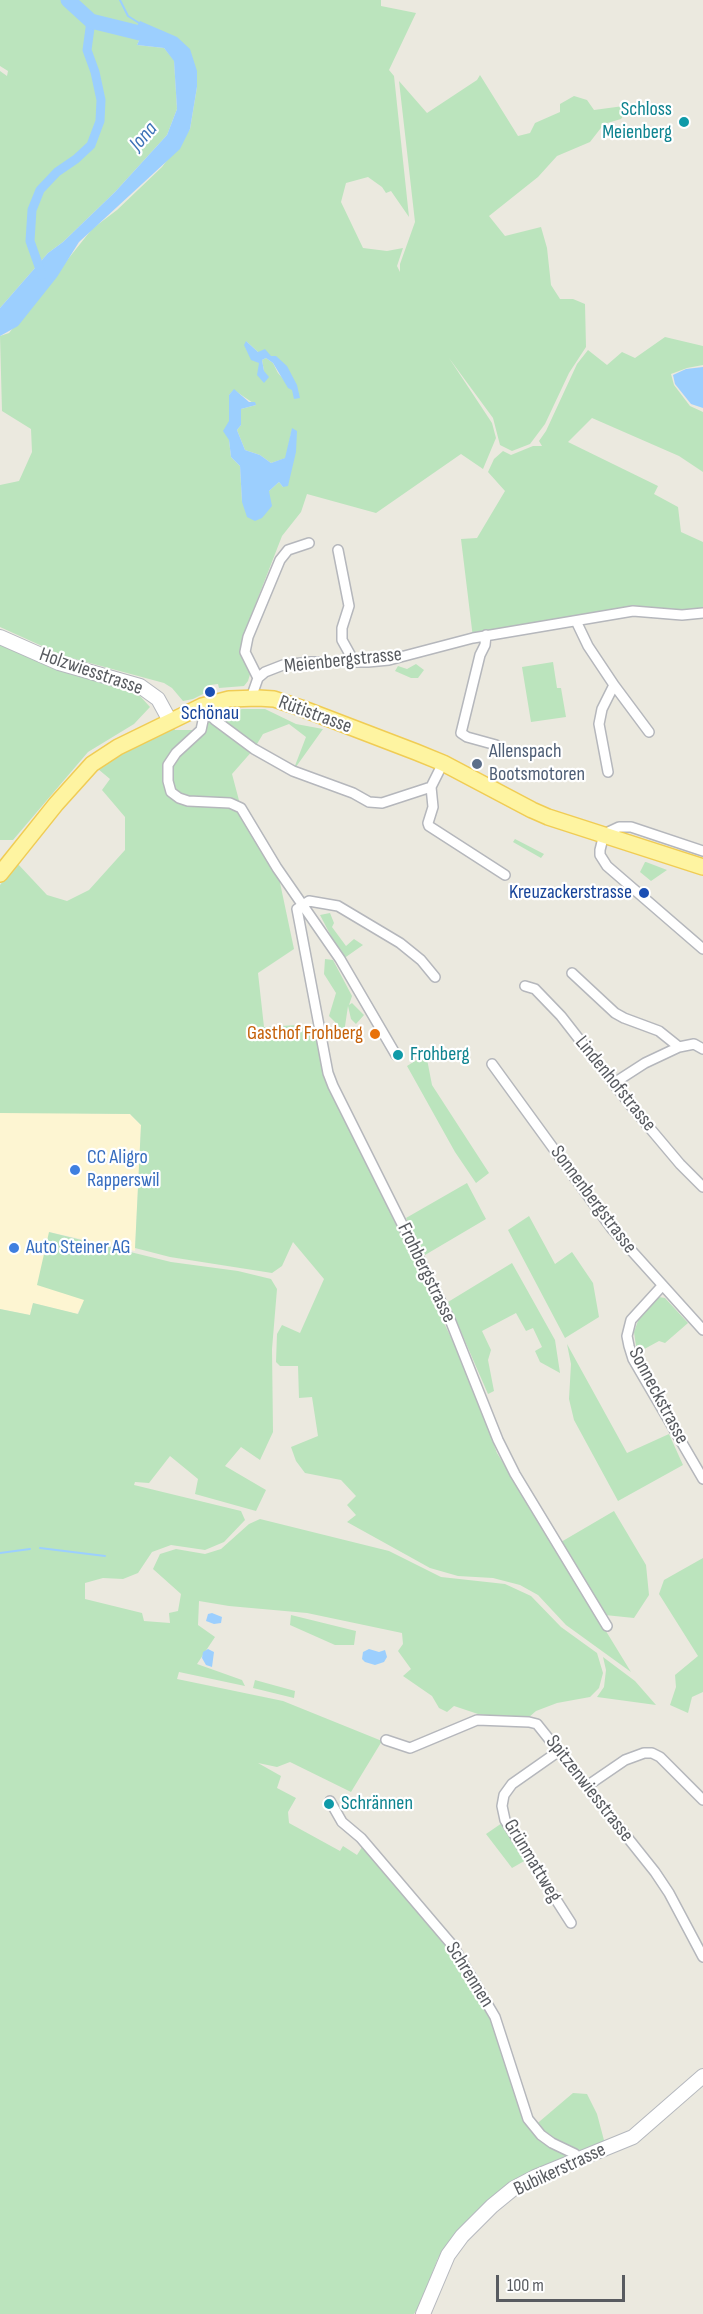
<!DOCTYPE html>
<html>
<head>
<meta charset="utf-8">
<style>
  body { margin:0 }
  #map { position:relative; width:703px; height:2314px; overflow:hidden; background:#ebe9df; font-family:"Sofia Sans Condensed",sans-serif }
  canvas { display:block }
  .scale { position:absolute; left:496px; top:2275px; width:129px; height:27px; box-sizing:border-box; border:3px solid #585b60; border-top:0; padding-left:8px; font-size:18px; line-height:21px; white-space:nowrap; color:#585b60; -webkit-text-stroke:4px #fff; paint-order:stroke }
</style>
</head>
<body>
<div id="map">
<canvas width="703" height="2314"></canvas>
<div class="scale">100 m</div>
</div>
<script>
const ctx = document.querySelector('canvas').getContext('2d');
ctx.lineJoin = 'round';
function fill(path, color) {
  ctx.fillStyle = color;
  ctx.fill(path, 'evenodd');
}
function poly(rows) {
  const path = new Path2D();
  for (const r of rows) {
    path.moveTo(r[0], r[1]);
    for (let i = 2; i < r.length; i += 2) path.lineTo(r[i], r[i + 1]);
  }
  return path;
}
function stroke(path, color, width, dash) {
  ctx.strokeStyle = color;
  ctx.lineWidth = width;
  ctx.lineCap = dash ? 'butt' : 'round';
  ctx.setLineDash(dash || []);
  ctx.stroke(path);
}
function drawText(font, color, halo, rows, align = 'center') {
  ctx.font = font + ' "Sofia Sans Condensed",sans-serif';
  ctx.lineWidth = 4.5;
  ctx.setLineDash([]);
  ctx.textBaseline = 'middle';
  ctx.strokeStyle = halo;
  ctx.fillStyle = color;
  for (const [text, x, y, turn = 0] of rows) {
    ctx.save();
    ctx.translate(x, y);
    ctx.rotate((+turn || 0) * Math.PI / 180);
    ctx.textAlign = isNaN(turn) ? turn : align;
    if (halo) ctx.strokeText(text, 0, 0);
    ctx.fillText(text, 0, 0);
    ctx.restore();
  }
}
fill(poly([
  [16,1112,130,1114,141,1125,135,1251,49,1232,85,1300,77,1314,33,1303,30,1315,0,1309,0,1113]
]), '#fdf5d2');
fill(poly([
  [0,0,381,0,381,6,416,13,389,70,394,76,409,217,391,191,386,193,382,187,368,177,346,183,341,202,363,248,387,251,403,248,397,266,400,272,400,264,415,222,399,81,427,113,477,80,480,75,518,136,530,133,535,123,560,112,560,104,574,96,587,100,594,110,631,105,621,119,604,124,590,142,557,156,538,177,489,216,505,236,541,227,547,248,551,285,560,299,573,299,585,304,586,347,569,373,545,424,530,444,512,451,500,445,493,418,449,358,492,423,496,438,483,469,461,454,376,513,307,494,301,512,282,536,242,639,245,652,241,653,251,671,248,681,244,686,219,688,218,684,210,685,211,690,193,699,183,701,172,688,164,683,64,656,0,627,0,485,19,481,32,452,31,429,2,411,0,336,9,333,92,229,117,210,162,167,190,129,197,87,161,31,140,22,141,36,137,45,164,48,174,60,177,109,167,135,115,192,63,242,48,253,0,308,0,71,7,76,8,71,0,66],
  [246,341,258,352,271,357,300,398,278,373,273,363,266,358,262,360,264,371],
  [234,390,256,405,241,409,241,425,237,430,245,450,260,455,271,463,286,458,292,429,283,487,279,482,269,491,242,502,240,466,231,457,229,440,229,395],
  [665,337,703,346,703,365,687,368,671,374,674,385,690,406,703,412,703,472,679,456,592,418,568,442,658,486,654,494,678,507,681,532,703,542,703,613,633,611,473,638,461,539,477,538,505,491,488,472,494,459,503,451,511,455,533,446,542,446,539,441,546,431,577,364,588,350,607,365,622,352,635,358],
  [0,643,30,658,140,696,150,707,134,724,88,752,13,840,0,840],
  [553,662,557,688,561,688,566,717,531,722,522,667],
  [416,664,424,670,418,678,411,678,395,671,398,666,407,669],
  [242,709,265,709,296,724,323,729,293,771,306,737,289,724,263,734,254,749,232,774,241,808,279,878,294,949,258,973,264,1027,315,1024,328,1085,464,1364,497,1453,631,1672,566,1625,538,1595,520,1585,493,1578,458,1576,430,1568,347,1522,356,1515,347,1505,356,1496,341,1480,305,1473,296,1461,291,1447,318,1436,312,1397,299,1398,298,1366,280,1366,276,1362,277,1334,282,1325,300,1333,324,1279,293,1242,282,1266,272,1273,170,1257,135,1248,141,1125,130,1114,0,1113,0,885,17,863,47,895,67,901,89,890,125,850,125,817,102,790,110,779,92,764,170,721,175,730,201,730,208,718],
  [515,839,544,854,541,858,513,842],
  [645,862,646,862,667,870,651,881,640,872],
  [330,913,334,923,332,927,346,946,354,939,363,945,343,959,320,915],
  [325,959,333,960,352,996,349,1005,352,1003,364,1015,356,1024,351,1019,348,1006,344,1033,336,1030,335,1022,329,1016,336,993,324,974],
  [426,1054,432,1085,489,1173,476,1183,455,1152,407,1066],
  [467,1183,486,1219,425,1255,406,1218],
  [529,1216,555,1264,572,1252,593,1283,599,1317,565,1338,508,1230],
  [49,1232,171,1262,238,1271,271,1279,277,1289,272,1349,273,1432,260,1460,241,1447,225,1466,266,1490,256,1511,195,1494,198,1479,170,1456,149,1483,135,1482,134,1485,241,1511,245,1520,224,1542,205,1550,171,1545,152,1552,138,1573,123,1579,103,1578,85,1583,85,1599,142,1613,144,1621,170,1623,169,1613,178,1611,181,1594,153,1569,160,1554,176,1549,205,1554,221,1549,249,1524,260,1519,389,1551,441,1577,505,1584,531,1596,561,1627,597,1653,603,1673,599,1688,590,1697,557,1703,536,1711,528,1718,511,1718,478,1714,454,1706,447,1712,439,1708,432,1696,403,1676,411,1669,398,1651,403,1644,402,1633,307,1613,229,1606,199,1601,198,1625,215,1637,197,1664,242,1680,245,1686,179,1672,177,1679,283,1701,382,1741,351,1792,290,1762,277,1767,258,1763,281,1776,277,1788,296,1798,288,1812,289,1823,340,1851,343,1846,357,1855,364,1844,451,1947,493,2017,525,2120,570,2156,510,2184,472,2215,438,2258,421,2303,414,2314,0,2314,0,1309,30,1315,33,1303,78,1314,84,1300,37,1285],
  [512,1263,555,1340,560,1373,540,1362,535,1351,542,1347,533,1328,526,1331,516,1313,482,1331,491,1350,488,1360,494,1391,488,1394,448,1302],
  [659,1297,665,1298,688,1323,665,1343,659,1341,637,1353,634,1332,639,1318],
  [567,1344,627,1453,669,1434,683,1465,618,1501,574,1420,569,1399,571,1364],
  [614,1511,646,1565,649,1595,634,1618,605,1615,561,1542],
  [703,1558,703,1692,692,1697,688,1713,670,1705,676,1687,675,1675,698,1656,659,1594,664,1580],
  [291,1615,356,1631,354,1645,335,1645,290,1625],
  [603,1657,635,1681,656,1705,597,1697,604,1687,606,1670],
  [255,1680,295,1691,294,1698,253,1688],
  [502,1823,526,1860,512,1868,486,1834],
  [573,2093,587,2094,597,2114,605,2144,577,2160,533,2127]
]), '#bbe4bd');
fill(poly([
  [140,21,177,37,190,49,197,71,197,87,190,129,180,149,79,242,57,277,18,326,0,336,0,308,48,253,63,242,115,192,167,135,177,109,174,61,164,48,137,45,141,36,138,24],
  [246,341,258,352,265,349,271,356,276,356,287,366,297,385,300,398,294,399,292,390,288,388,273,363,266,358,262,360,264,371,269,377,264,383,257,375,259,363,251,360,244,345],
  [703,367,703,408,691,404,675,384,673,375,686,369],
  [234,389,249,402,255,402,256,405,241,409,241,425,237,430,245,450,260,455,271,463,285,458,292,428,297,431,296,452,288,486,283,487,279,482,269,491,272,506,262,518,255,521,247,517,242,502,240,466,231,457,229,440,223,431,229,421,229,395],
  [212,1613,222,1617,221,1623,214,1624,206,1621,208,1614],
  [208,1649,214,1652,212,1667,206,1665,202,1658,203,1652],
  [369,1649,379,1652,385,1650,387,1657,384,1662,375,1665,365,1662,362,1659,363,1652]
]), '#9ccffe');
stroke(poly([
  [120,0,128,16,139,23],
  [40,1548,105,1556],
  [0,1553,30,1549]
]), '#9ccffe', 2);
stroke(poly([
  [42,275,30,241,32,210,40,190,57,172,76,159,91,145,100,121,101,100,95,72,87,50,91,21]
]), '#9ccffe', 9);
stroke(poly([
  [68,0,91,21,160,38]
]), '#9ccffe', 15);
const street = poly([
  [338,550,349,606,342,628,342,640,352,658,352,663],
  [576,621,588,646,614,685,602,709,599,724,608,772],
  [486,635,485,645,480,655,461,733,467,737,496,745],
  [258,678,245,652,248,637,280,560,288,550,309,543],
  [614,685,649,732],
  [251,698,258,678,265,672,283,665,310,662,368,662,389,660,473,638,633,611,682,615,703,613],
  [202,706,204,716,201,730,176,753,168,765,168,781,171,792,179,798,188,801,230,803,241,808,277,868,340,959,396,1055],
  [202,706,215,720,254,749,293,771,353,793,369,802,382,803,431,787],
  [443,763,431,787,433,807,428,823,429,826,505,875],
  [703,851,631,827,619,827,604,834,600,850,600,855,607,866,703,949],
  [572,973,615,1013,624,1018,659,1031,679,1047],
  [435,977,421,960,400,943,338,906,309,901,297,909,328,1073,333,1086,451,1322,498,1440,515,1474,607,1626],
  [525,986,535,989,561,1016,632,1107,680,1164,703,1187],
  [492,1064,612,1229,703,1330],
  [614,1083,645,1063,679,1047,694,1044,703,1049],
  [662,1286,631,1320,627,1336,629,1346,633,1359,703,1479],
  [386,1740,410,1748,477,1720,529,1722,537,1724,655,1872,669,1893,703,1957],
  [559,1751,512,1784,504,1795,502,1806,505,1820,571,1923],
  [587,1786,625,1760,644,1753,652,1753,660,1757,703,1800],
  [330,1801,342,1822,361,1838,453,1946,495,2017,528,2119,541,2135,552,2143,575,2154,577,2160]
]);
const secondary = poly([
  [0,637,59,663,140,686,158,699,170,721],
  [423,2314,448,2255,462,2236,492,2206,514,2188,535,2177,633,2137,703,2076]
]);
const primary = poly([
  [0,874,56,804,92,764,118,747,202,706,229,699,258,698,274,699,301,708,416,752,443,763,532,810,548,817,703,867]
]);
stroke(street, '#b5b7bc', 12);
stroke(secondary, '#b5b8be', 16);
stroke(primary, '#f0cc54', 18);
stroke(street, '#fff', 9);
stroke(secondary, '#fff', 14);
stroke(primary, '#fef4a1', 15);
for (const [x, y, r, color] of [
  [684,122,6,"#0f9aa8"],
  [210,692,6,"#1a4fb4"],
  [477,764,6,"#5c6f8a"],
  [644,893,6,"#1a4fb4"],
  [375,1034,6,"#e8710a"],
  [398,1055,6,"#0f9aa8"],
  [75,1170,6,"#3f7fe0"],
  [14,1248,6,"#3f7fe0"],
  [329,1804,6,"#0f9aa8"]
]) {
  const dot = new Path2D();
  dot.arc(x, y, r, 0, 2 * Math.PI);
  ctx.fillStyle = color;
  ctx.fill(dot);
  stroke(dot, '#fff', 2);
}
drawText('20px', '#0d838f', '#fff', [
  ["Schloss",672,110,"right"],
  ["Meienberg",672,133,"right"],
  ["Frohberg",410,1055],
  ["Schrännen",341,1804]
], 'left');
drawText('20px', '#585b60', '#fff', [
  ["Meienbergstrasse",343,661,-6],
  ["Holzwiesstrasse",91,672,19],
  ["Rütistrasse",315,715,20],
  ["Lindenhofstrasse",615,1084,51],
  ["Sonnenbergstrasse",593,1200,53],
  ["Frohbergstrasse",426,1273,64],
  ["Sonneckstrasse",658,1396,62],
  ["Spitzenwiesstrasse",589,1789,52],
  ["Grünmattweg",532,1861,59],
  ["Schrennen",469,1975,58],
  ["Bubikerstrasse",560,2170,-25]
]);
drawText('20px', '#164399', '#fff', [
  ["Schönau",210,714],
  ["Kreuzackerstrasse",632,893,"right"]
]);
drawText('20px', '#4e5e75', '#fff', [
  ["Allenspach",489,752],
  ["Bootsmotoren",489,775]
], 'left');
drawText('20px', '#c56008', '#fff', [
  ["Gasthof Frohberg",363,1034]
], 'right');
drawText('20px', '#366cbe', '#fff', [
  ["CC Aligro",87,1158],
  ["Rapperswil",87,1181],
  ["Auto Steiner AG",26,1248]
], 'left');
drawText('italic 21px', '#3e73b8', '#fff', [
  ["Jona",144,137,-49]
]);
</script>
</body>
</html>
